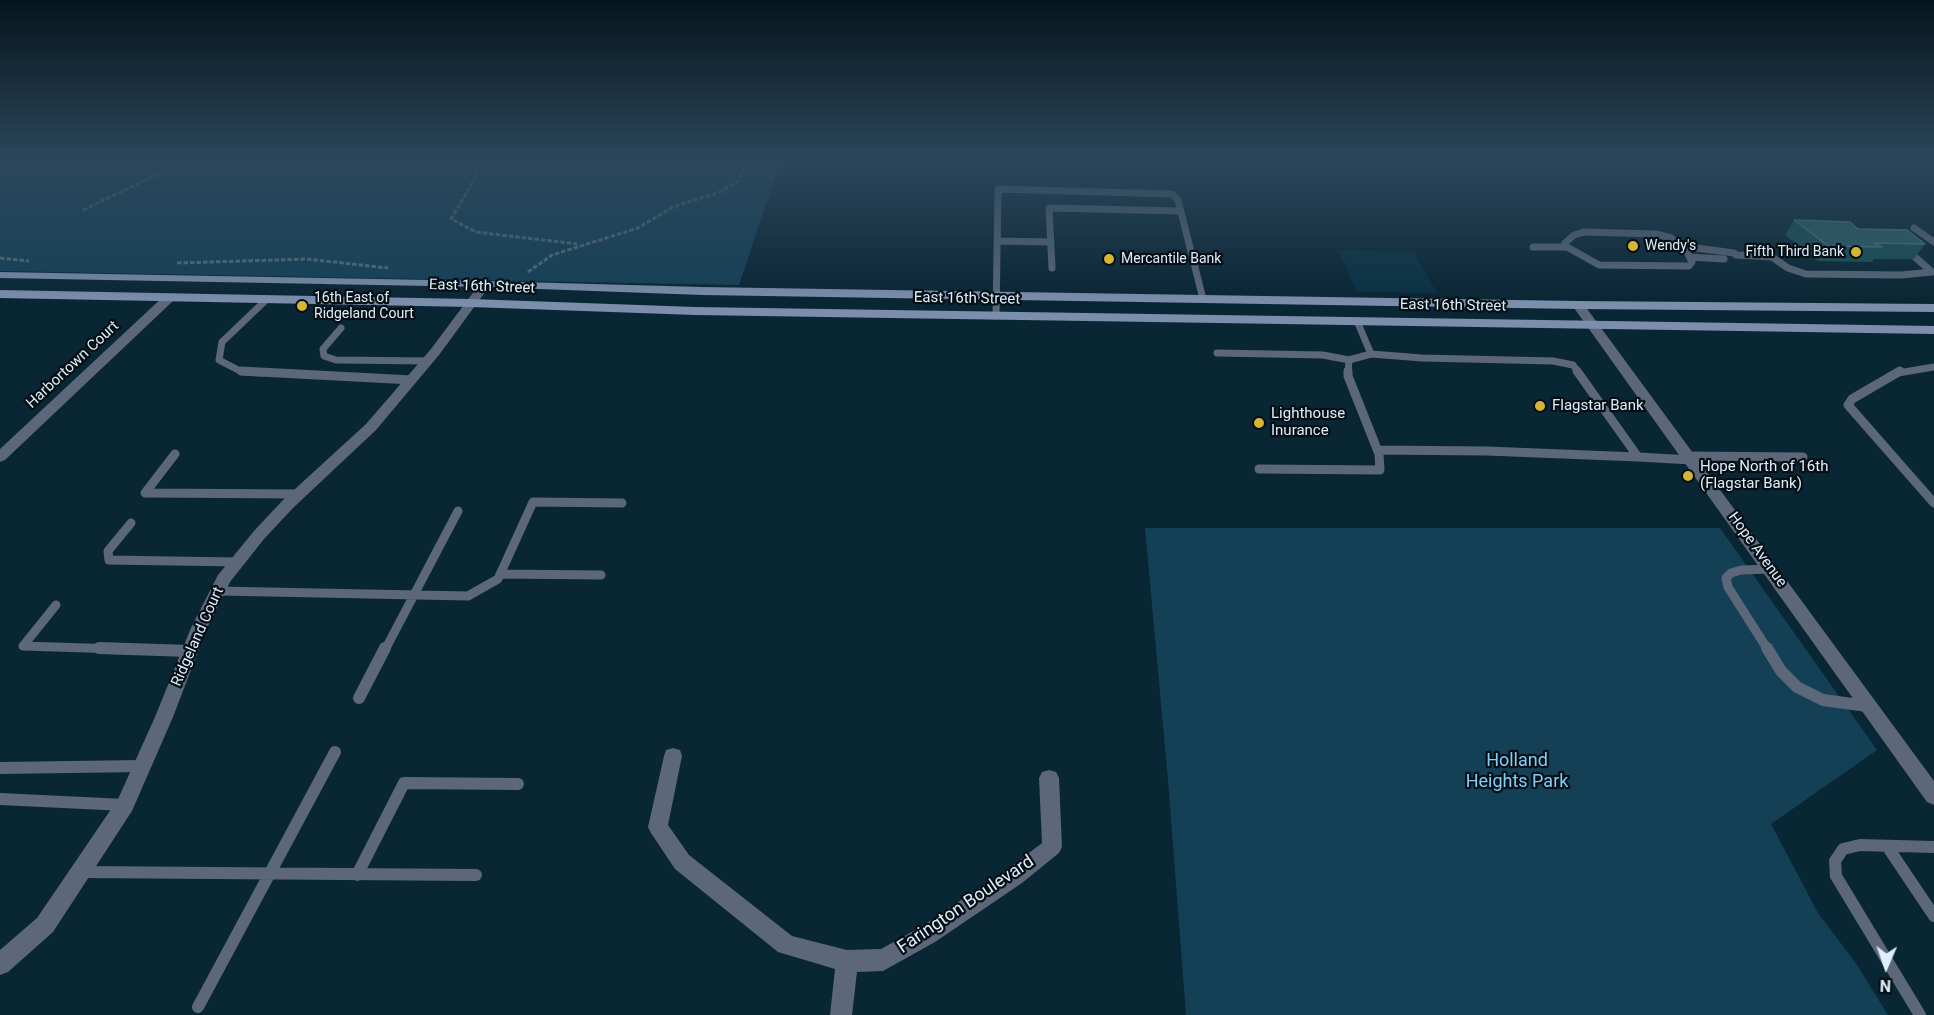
<!DOCTYPE html>
<html>
<head>
<meta charset="utf-8">
<style>
  body { margin:0 }
  #map { position:relative; width:1934px; height:1015px; overflow:hidden; background:#092634; font-family:Roboto,sans-serif }
  canvas { display:block }
  .north { position:absolute; left:1856px; top:937px; width:60px; height:60px; -webkit-text-stroke:4px #040e14; paint-order:stroke; rotate:182deg; font-size:16px; font-weight:700; line-height:24px; text-align:center; color:#dfeff9 }
  .north::after { content:''; display:block; margin:auto; width:21px; height:27px; background:#dfeff9; clip-path:polygon(50% 0,100% 100%,50% 72%,0 100%) }
</style>
</head>
<body>
<div id="map">
<canvas width="1934" height="1015"></canvas>
<div class="north">N</div>
</div>
<script>
const ctx = document.querySelector('canvas').getContext('2d');
ctx.lineJoin = 'round';
function fill(path, color) {
  ctx.fillStyle = color;
  ctx.fill(path, 'evenodd');
}
function poly(rows) {
  const path = new Path2D();
  for (const r of rows) {
    path.moveTo(r[0], r[1]);
    for (let i = 2; i < r.length; i += 2) path.lineTo(r[i], r[i + 1]);
  }
  return path;
}
function stroke(path, color, width, dash) {
  ctx.strokeStyle = color;
  ctx.lineWidth = width;
  ctx.lineCap = dash ? 'butt' : 'round';
  ctx.setLineDash(dash || []);
  ctx.stroke(path);
}
function drawText(font, color, halo, rows, align = 'center') {
  ctx.font = font + ' Roboto,sans-serif';
  ctx.lineWidth = 4.5;
  ctx.setLineDash([]);
  ctx.textBaseline = 'middle';
  ctx.strokeStyle = halo;
  ctx.fillStyle = color;
  for (const [text, x, y, turn = 0] of rows) {
    ctx.save();
    ctx.translate(x, y);
    ctx.rotate((+turn || 0) * Math.PI / 180);
    ctx.textAlign = isNaN(turn) ? turn : align;
    if (halo) ctx.strokeText(text, 0, 0);
    ctx.fillText(text, 0, 0);
    ctx.restore();
  }
}
fill(poly([
  [1339,250,1414,252,1437,293,1356,292]
]), '#093042');
fill(poly([
  [0,162,780,162,739,285,0,271],
  [1145,528,1720,528,1877,750,1771,824,1818,913,1855,962,1888,1015,1186,1015,1168,780]
]), '#144056');
stroke(poly([
  [436,162,440,162],
  [457,162,473,170,477,175,451,219,476,232,577,244],
  [83,210,183,162],
  [0,258,29,261],
  [177,263,307,259,388,268],
  [528,272,552,255,638,228,673,207,720,192,738,181,746,162]
]), '#566e7b', 3, [4.5, 2]);
stroke(poly([
  [1914,228,1934,242],
  [1584,232,1656,234,1671,238,1686,250,1692,262,1689,266,1599,265,1567,247,1565,243,1574,235,1584,232],
  [997,241,1051,242],
  [1681,246,1734,253],
  [1533,247,1567,247],
  [1736,255,1772,257,1788,268,1806,274,1901,275,1932,272,1908,251],
  [1690,257,1724,259],
  [1052,268,1049,208,1181,211],
  [996,316,998,189,1172,194,1178,200,1203,299],
  [1357,321,1371,354,1422,358,1553,361,1573,365,1579,373],
  [341,328,323,349,324,356,336,360,428,361],
  [1217,353,1323,355,1349,360],
  [262,373,242,372,219,360,222,342,266,300],
  [1348,373,1349,360,1371,354],
  [1898,373,1934,367]
]), '#5c6779', 7);
stroke(poly([
  [241,371,412,380],
  [1577,371,1638,457,1692,460],
  [1900,371,1852,399,1848,405,1934,503],
  [1378,450,1487,451,1638,457],
  [175,454,145,493,299,494],
  [1688,456,1803,457],
  [1259,469,1380,470,1379,454,1348,376,1348,371],
  [131,523,108,551,109,560,238,562],
  [500,574,601,575],
  [218,591,468,596,498,579,533,502,622,503],
  [56,605,23,646,149,650],
  [385,650,458,511],
  [1768,650,1728,587,1726,578,1731,573,1741,570,1770,569]
]), '#5c6779', 9);
stroke(poly([
  [99,648,189,651],
  [1767,648,1781,671,1797,687,1823,700,1867,706],
  [359,698,385,648],
  [0,768,143,766],
  [0,799,125,805],
  [1887,846,1934,916],
  [81,872,476,875],
  [357,875,404,783,518,784],
  [198,1007,335,752],
  [1920,1015,1836,876,1835,861,1843,849,1860,845,1934,847]
]), '#5c6779', 12);
fill(poly([
  [485,281,491,284,439,355,376,430,293,508,264,539,230,582,207,628,173,717,132,811,53,932,8,972,0,975,0,950,37,918,118,799,155,717,191,628,218,575,254,531,283,500,366,424,431,349,481,282,485,281],
  [169,294,175,298,173,301,5,460,0,462,0,449,165,295,169,294],
  [1578,301,1582,302,1934,781,1934,805,1927,802,1574,308,1574,302,1578,301],
  [673,748,680,750,682,756,668,825,689,855,792,936,847,950,881,949,919,928,1008,869,1042,843,1039,778,1042,772,1049,770,1056,772,1059,778,1062,847,1059,853,1022,883,935,942,883,971,857,972,852,1015,830,1015,835,969,778,952,675,869,651,833,648,827,664,756,666,750,673,748]
]), '#5c6779');
fill(poly([
  [0,272,485,281,702,287,1578,301,1934,304,1934,312,1578,309,702,295,485,287,0,278,0,272],
  [0,290,471,299,695,307,1934,326,1934,334,695,315,471,307,0,298,0,290]
]), '#7c8eab');
fill(poly([
  [1794,220,1858,229,1925,244,1914,259,1874,259,1872,262,1818,261,1785,235]
]), '#185157');
const building = poly([
  [1794,220,1850,222,1858,229,1907,230,1925,244,1874,243,1882,247,1828,246,1794,220]
]);
fill(building, '#2d6269');
stroke(building, '#49787f', 1.5);
const sky = ctx.createLinearGradient(0, 0, 0, 304);
sky.addColorStop(0, '#05151d');
sky.addColorStop(0.53, '#2c475c');
sky.addColorStop(1, '#2c475c00');
ctx.fillStyle = sky;
ctx.fillRect(0, 0, 1934, 304);
for (const [x, y, r, color] of [
  [1633,246,6,"#d7b534"],
  [1856,252,6,"#d7b534"],
  [1109,259,6,"#d7b534"],
  [302,306,6,"#d7b534"],
  [1540,406,6,"#d7b534"],
  [1259,423,6,"#d7b534"],
  [1688,476,6,"#d7b534"]
]) {
  const dot = new Path2D();
  dot.arc(x, y, r, 0, 2 * Math.PI);
  ctx.fillStyle = color;
  ctx.fill(dot);
  stroke(dot, '#040e14', 2);
}
drawText('14px', '#dfeff9', '#040e14', [
  ["Wendy's",1645,246],
  ["Fifth Third Bank",1844,252,"right"],
  ["Mercantile Bank",1121,259],
  ["16th East of",314,298],
  ["Ridgeland Court",314,314]
], 'left');
drawText('15px', '#dfeff9', '#040e14', [
  ["East 16th Street",482,287,2],
  ["East 16th Street",967,299,1],
  ["East 16th Street",1453,306,1],
  ["Harbortown Court",73,365,-43],
  ["Hope Avenue",1757,550,54],
  ["Ridgeland Court",198,637,-66]
]);
drawText('15px', '#dfeff9', '#040e14', [
  ["Flagstar Bank",1552,406],
  ["Lighthouse",1271,414],
  ["Inurance",1271,431],
  ["Hope North of 16th",1700,467],
  ["(Flagstar Bank)",1700,484]
], 'left');
drawText('18px', '#7fd1fd', '#040e14', [
  ["Holland",1517,761],
  ["Heights Park",1517,782]
]);
drawText('18px', '#dfeff9', '#040e14', [
  ["Farington Boulevard",966,905,-34]
]);
</script>
</body>
</html>
